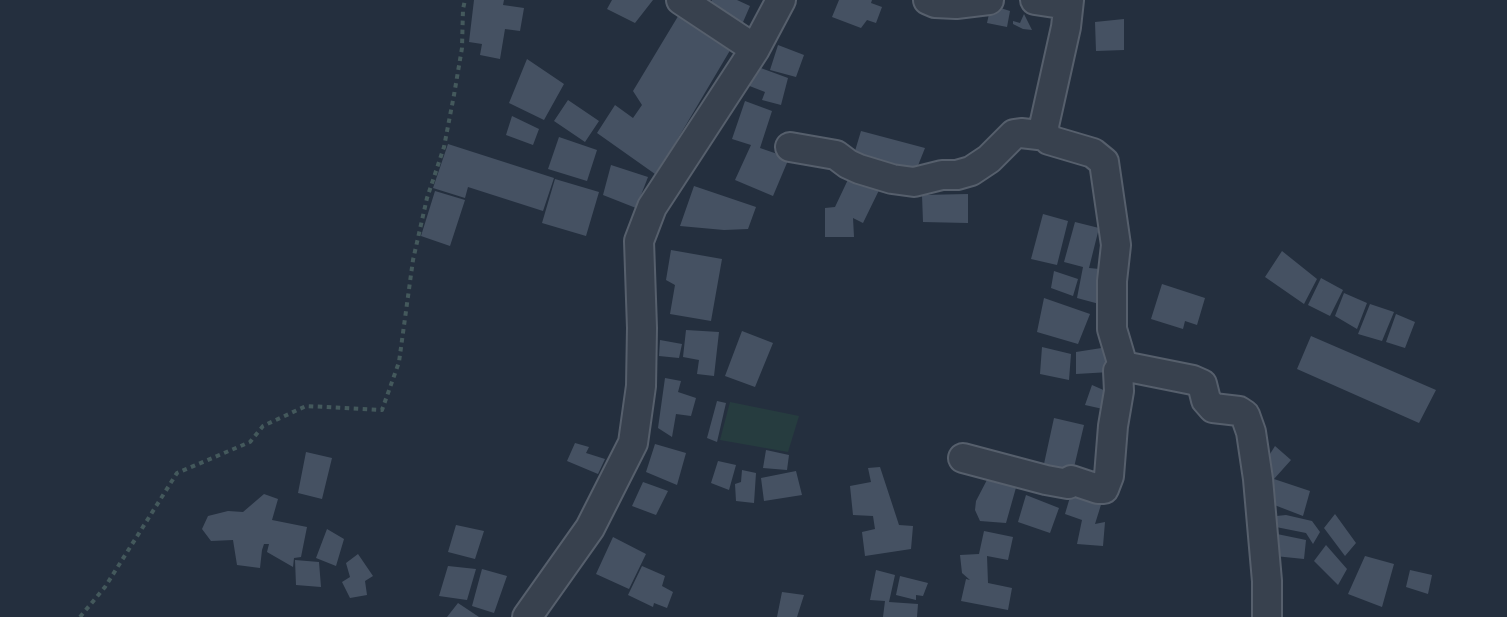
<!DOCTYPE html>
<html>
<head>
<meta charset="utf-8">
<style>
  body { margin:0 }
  canvas { display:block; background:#242f3e }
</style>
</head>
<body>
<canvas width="1507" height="617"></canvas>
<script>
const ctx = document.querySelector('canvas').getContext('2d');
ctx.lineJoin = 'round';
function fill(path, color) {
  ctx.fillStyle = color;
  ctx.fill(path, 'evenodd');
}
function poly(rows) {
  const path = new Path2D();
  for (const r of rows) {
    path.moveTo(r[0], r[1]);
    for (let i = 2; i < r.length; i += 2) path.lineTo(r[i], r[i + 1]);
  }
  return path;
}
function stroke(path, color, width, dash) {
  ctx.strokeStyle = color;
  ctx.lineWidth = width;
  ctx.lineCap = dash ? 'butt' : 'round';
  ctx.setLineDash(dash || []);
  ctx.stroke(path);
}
fill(poly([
  [730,402,799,416,788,452,720,440]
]), '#263c3f');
fill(poly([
  [474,0,504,0,503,5,524,8,520,31,505,29,500,59,480,55,482,44,469,42],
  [612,0,653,0,635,23,607,9],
  [712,0,737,0,750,6,740,29,706,13],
  [839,0,872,0,871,3,882,7,876,23,867,20,861,28,832,17],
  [991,5,1010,11,1007,27,987,23],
  [680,13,735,42,674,145,655,174,597,133,615,105,633,118,642,105,633,91],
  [1024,14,1032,30,1023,29,1013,24,1013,21,1020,23],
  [1124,19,1124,50,1096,51,1095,22],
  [778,45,804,55,796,77,770,70],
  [527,59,564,84,544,120,509,103],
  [758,67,788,78,781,105,762,100,765,92,747,85],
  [568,100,599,121,585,142,554,121],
  [745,101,772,111,760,148,789,158,773,196,735,180,751,145,732,139],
  [512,116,539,129,533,145,506,135],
  [861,131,925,148,913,178,852,161],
  [559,137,597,150,587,181,548,169],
  [448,144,554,178,543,211,468,187,465,198,433,188],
  [611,165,648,177,636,208,603,195],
  [853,169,882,184,863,223,853,218,854,237,825,237,825,208,835,207],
  [555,179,599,192,586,236,542,223],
  [694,186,756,207,748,229,724,230,680,226],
  [435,191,465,200,450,246,421,236],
  [968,194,968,223,923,222,922,195],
  [1043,214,1068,221,1057,265,1031,259],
  [1075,222,1099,228,1089,268,1110,270,1103,305,1077,298,1083,267,1064,262],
  [671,250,722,259,711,321,670,314,675,285,666,280],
  [1282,251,1317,279,1304,304,1265,277],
  [1054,271,1078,279,1073,296,1051,288],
  [1321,278,1343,290,1330,316,1308,305],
  [1162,284,1205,298,1197,325,1185,321,1183,329,1151,319],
  [1344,293,1367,303,1357,329,1335,316],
  [1044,298,1090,314,1078,344,1037,332],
  [1370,304,1394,312,1382,341,1358,334],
  [1396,314,1415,322,1405,348,1386,342],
  [686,330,719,332,714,376,697,374,699,360,683,357],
  [742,331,773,343,755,387,725,376],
  [1311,336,1436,390,1419,423,1297,369],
  [660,340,682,344,679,358,659,356],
  [1042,347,1071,354,1069,380,1040,374],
  [1108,347,1110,372,1076,374,1076,352],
  [665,378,681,381,678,392,696,398,691,416,676,414,672,437,658,428],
  [1092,385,1108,392,1103,409,1085,405],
  [717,401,726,403,717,442,707,438],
  [1054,418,1084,425,1071,480,1042,473],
  [575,443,589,447,586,453,605,459,598,474,567,461],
  [655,444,686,453,677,485,646,472],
  [1275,446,1291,460,1274,479,1310,491,1303,516,1264,501,1274,479,1270,483,1260,470],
  [766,450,789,455,787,470,763,468],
  [306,452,332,458,322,499,298,493],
  [718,461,736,465,729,490,711,483],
  [880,467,899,525,913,526,911,549,865,556,862,532,875,529,873,516,853,515,850,486,871,482,868,468],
  [742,470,756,473,754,503,736,501,735,484,741,482],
  [796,471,802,495,764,501,761,478],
  [989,476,1017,484,1006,523,980,521,975,510,976,501],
  [643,482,668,491,656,515,632,506],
  [1073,487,1104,495,1095,524,1105,522,1103,546,1077,544,1082,520,1065,514],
  [264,494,278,499,272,520,307,527,301,557,294,558,293,567,267,552,269,544,264,544,262,550,260,568,237,565,233,540,211,541,202,529,208,516,228,511,243,512],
  [1026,495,1059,508,1050,533,1018,522],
  [1335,514,1356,543,1345,556,1324,528],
  [1286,515,1312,521,1320,532,1313,544,1306,533,1266,525,1267,517],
  [456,525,484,531,475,559,448,552],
  [327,529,344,539,336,566,316,558],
  [984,531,1013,537,1008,560,987,556,988,583,1012,588,1008,610,961,601,966,579,970,580,962,573,960,555,979,554],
  [1277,534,1306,540,1304,559,1275,556],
  [613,537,646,554,629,589,596,574],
  [1326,545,1347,569,1338,585,1314,561],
  [358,554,373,576,365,581,367,595,350,598,342,582,350,577,346,563],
  [1365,556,1394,564,1382,607,1348,594],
  [295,560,319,562,321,587,296,585],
  [448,566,476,569,467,600,439,596],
  [642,566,665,576,662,586,673,592,667,608,654,603,653,607,628,595],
  [482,569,507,576,494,613,472,606],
  [876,570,895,575,889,602,918,604,917,617,883,617,885,601,870,600],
  [1410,570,1432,575,1428,594,1406,587],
  [900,576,928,583,923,596,916,595,916,600,896,595],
  [782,592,804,595,797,617,777,617],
  [458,603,479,617,447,617]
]), '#455162');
const street = poly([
  [681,0,755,49],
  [928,0,935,3,956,4,989,0],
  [1035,0,1068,5],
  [1069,0,1066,27,1044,126,1045,133,1049,140,1093,153,1104,162,1116,245,1112,281,1112,329,1123,366],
  [790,147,836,155,848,164,859,169,892,179,914,182,942,175,957,175,971,171,989,159,1014,134,1021,133,1047,136],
  [963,458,1046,480,1068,484,1071,480,1098,489,1104,489,1109,476,1113,426,1119,391,1118,371,1123,366,1193,380,1202,384,1206,400,1213,408,1239,411,1245,415,1251,432,1258,479,1267,581,1267,617],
  [527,617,590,528,633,443,641,386,642,328,639,241,652,207,755,49,781,0]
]);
stroke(street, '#565f6c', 32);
stroke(poly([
  [80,617,105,587,177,473,250,442,263,426,306,406,382,410,399,362,413,260,427,198,444,147,454,95,462,48,463,9,465,0]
]), '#44595c', 4, [4.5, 4.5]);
stroke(street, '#38414e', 28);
</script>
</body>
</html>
